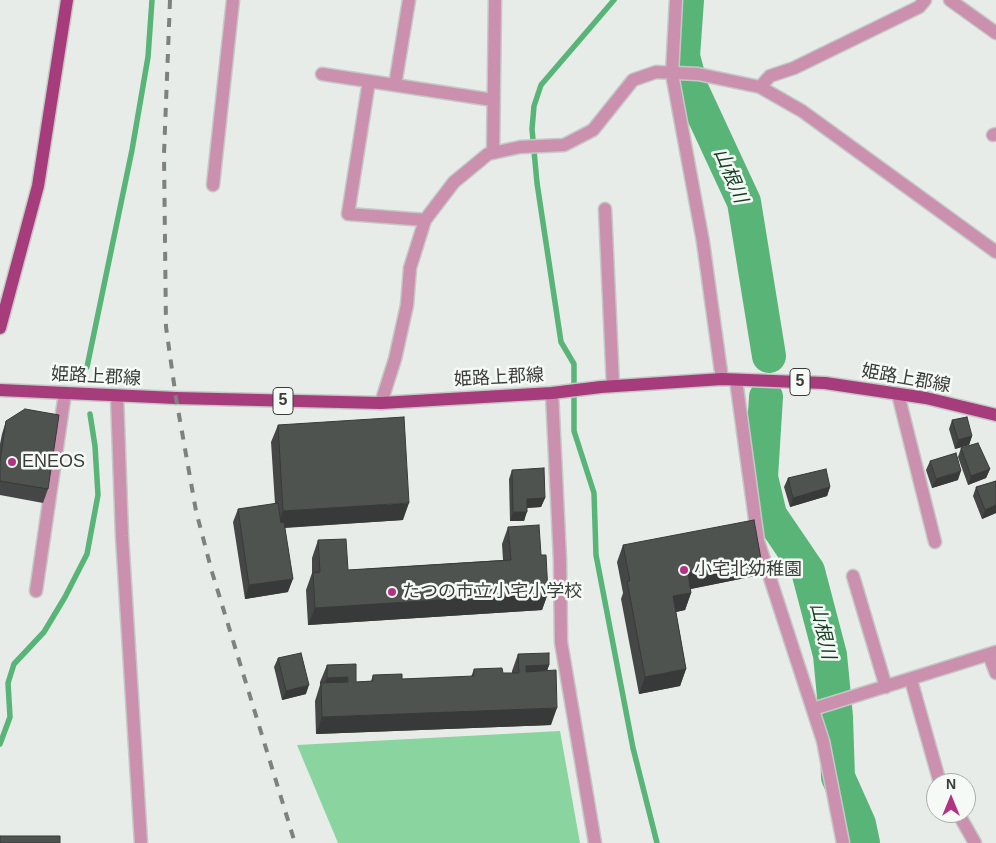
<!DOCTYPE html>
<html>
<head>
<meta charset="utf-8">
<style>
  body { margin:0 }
  #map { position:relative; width:996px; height:843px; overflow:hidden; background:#e7ece8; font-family:Helvetica,sans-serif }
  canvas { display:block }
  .north { position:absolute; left:926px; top:773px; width:50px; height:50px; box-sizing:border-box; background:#f5faf6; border:1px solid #aaaeab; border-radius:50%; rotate:0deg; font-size:14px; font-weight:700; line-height:20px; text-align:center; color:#3a3c3a }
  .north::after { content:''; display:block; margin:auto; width:18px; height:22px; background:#b13382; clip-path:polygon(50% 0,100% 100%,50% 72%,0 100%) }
</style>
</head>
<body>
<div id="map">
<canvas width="996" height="843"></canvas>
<div class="north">N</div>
</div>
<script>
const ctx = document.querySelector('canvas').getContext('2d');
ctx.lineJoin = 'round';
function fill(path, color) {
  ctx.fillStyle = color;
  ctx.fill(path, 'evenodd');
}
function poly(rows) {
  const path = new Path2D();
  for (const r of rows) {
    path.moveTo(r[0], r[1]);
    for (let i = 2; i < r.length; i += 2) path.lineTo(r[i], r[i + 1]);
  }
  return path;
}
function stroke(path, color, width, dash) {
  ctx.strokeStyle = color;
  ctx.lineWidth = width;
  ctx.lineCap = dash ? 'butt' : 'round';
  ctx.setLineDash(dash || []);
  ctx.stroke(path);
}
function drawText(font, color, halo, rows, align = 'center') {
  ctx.font = font + ' Helvetica,"Noto Sans JP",sans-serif';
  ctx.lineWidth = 5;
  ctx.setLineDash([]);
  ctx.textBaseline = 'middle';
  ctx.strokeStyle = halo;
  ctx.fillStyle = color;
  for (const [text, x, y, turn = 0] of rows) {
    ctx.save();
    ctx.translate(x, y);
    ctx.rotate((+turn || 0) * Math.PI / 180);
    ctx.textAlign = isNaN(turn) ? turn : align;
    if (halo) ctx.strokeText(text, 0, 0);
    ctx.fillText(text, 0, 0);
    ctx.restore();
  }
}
fill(poly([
  [560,731,580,843,338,843,297,745]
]), '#8ad4a0');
stroke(poly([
  [614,0,541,85,534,106,532,129,537,183,561,342,574,364,574,431,594,493,596,555,633,748,657,843],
  [87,367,132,150,148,57,152,0],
  [0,744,10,717,8,683,14,664,44,632,65,597,87,554,98,495,95,446,90,414]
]), '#59b478', 5.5);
stroke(poly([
  [687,0,683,56,692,90,744,202,769,356],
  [766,397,761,477,770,515,808,571,830,655,836,717,838,777,859,824,863,843]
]), '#59b478', 34);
const street = poly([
  [676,0,672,74,703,242,722,379],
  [950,0,996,33],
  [322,74,493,100],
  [369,81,348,214,425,220],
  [395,85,409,0],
  [760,87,770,76,794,68,919,7,925,0],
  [993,135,996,134],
  [493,153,495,0],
  [213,185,233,0],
  [605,209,613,386],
  [736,380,758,541,823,741,843,843],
  [552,393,560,560,561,642,595,843],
  [898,394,935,542],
  [117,396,122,536,141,843],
  [381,403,395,359,407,305,410,268,425,220,454,182,488,154,520,147,564,145,593,130,633,80,656,72,698,74,760,87,802,111,996,252],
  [853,576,886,687],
  [36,591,65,393],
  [989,655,996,673],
  [911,680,940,783],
  [813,709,996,652],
  [958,813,975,843]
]);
const primary = poly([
  [0,328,38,186,67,0],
  [0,390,176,398,381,403,552,393,601,387,722,379,825,383,926,398,996,415]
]);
stroke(street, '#c4c9c5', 15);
stroke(primary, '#c4c9c5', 15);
stroke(street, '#cc90af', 12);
stroke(primary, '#a73c7d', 12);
stroke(poly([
  [170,0,164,154,166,327,176,398,196,511,212,572,295,843]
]), '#7e817e', 4, [9, 9]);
fill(poly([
  [952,420,972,436,969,445,955,449,949,429],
  [6,421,48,489,43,503,0,495,0,444,2,434],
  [278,425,403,520,285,528,288,592,245,599,233,522,238,509,275,504,271,442],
  [961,448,990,469,986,478,968,485,958,457],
  [930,461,958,480,932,488,926,470],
  [512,470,545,498,541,507,527,508,524,521,510,521,509,479],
  [788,478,830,487,827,496,790,507,784,487],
  [996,481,996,513,982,519,973,496,976,487],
  [508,527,541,555,548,593,542,610,308,625,306,590,312,573,312,558,318,540,348,570,503,560,502,544],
  [623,545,755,576,690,589,691,593,685,610,676,612,686,669,680,686,639,694,621,599,623,593,617,562],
  [518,654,549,665,547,671,551,725,316,734,315,701,320,685,320,682,327,665,356,682,371,681,373,675,402,679,471,677,474,669,503,673,512,673,512,671],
  [278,658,306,694,282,700,274,667]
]), '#444745');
fill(poly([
  [972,436,969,445,955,449,958,440],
  [990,469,986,478,968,485,971,476],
  [961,471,958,480,932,488,936,479],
  [830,487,827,496,790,507,793,498],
  [545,498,541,507,524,508,527,499],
  [409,503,403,520,277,528,283,511],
  [996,505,996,513,982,519,985,510],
  [513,512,527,512,524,521,510,521],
  [761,559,755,576,681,591,688,573],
  [293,579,288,592,245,599,249,585],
  [548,593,542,610,308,625,315,608],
  [691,593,685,610,666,614,673,596],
  [549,665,543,682,520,683,526,666],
  [686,669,680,686,639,694,645,677],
  [348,677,342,695,322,694,327,678],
  [309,685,306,694,282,700,286,691],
  [557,708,551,725,316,734,322,717]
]), '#373a38');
const building = poly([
  [25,409,59,415,48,489,0,481,0,461,6,421,25,409],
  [404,417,409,503,283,511,278,425,404,417],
  [967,417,972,436,958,440,952,420,967,417],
  [978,443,990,469,971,476,961,448,978,443],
  [956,453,961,471,936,479,930,461,956,453],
  [544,468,545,498,527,499,527,512,513,512,512,470,544,468],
  [826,469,830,487,793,498,788,478,826,469],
  [996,481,996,505,985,510,976,487,996,481],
  [278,503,281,523,284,522,293,579,249,585,238,509,278,503],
  [754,520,761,559,688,573,691,593,673,596,686,669,645,677,627,581,630,581,623,545,754,520],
  [539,525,541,555,546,555,548,593,315,608,313,573,320,572,318,540,346,539,348,570,511,560,508,527,539,525],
  [301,653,309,685,286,691,278,658,301,653],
  [549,653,549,665,526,666,526,672,556,670,557,708,322,717,321,683,348,682,348,677,327,678,327,665,356,664,356,682,373,681,373,675,402,674,402,679,474,676,474,669,502,668,503,673,519,673,518,654,549,653],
  [0,836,60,836,60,843,0,843,0,836]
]);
fill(building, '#4f5350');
stroke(building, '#373a38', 1);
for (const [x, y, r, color] of [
  [12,462,5,"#b13382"],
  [684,570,5,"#b13382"],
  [392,592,5,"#b13382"]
]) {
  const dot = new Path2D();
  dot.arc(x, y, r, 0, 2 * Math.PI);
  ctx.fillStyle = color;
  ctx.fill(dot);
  stroke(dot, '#f5faf6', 2);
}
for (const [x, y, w] of [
  [800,382,20],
  [283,401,20]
]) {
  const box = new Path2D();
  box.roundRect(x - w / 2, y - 13.5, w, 27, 4);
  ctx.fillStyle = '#f5faf6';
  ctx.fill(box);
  stroke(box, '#3a3c3a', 1);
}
drawText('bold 16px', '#3a3c3a', null, [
  ["5",800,382],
  ["5",283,401]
]);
drawText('18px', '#3a3c3a', '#f5faf6', [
  ["姫路上郡線",96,377,3],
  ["姫路上郡線",499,378,-3],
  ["姫路上郡線",906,379,10]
]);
drawText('18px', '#3a3c3a', '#f5faf6', [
  ["ENEOS",22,462],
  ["小宅北幼稚園",694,570],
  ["たつの市立小宅小学校",402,592]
], 'left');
drawText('italic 19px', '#183e25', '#f5faf6', [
  ["山根川",730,176,67],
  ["山根川",822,631,77]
]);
</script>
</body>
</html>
